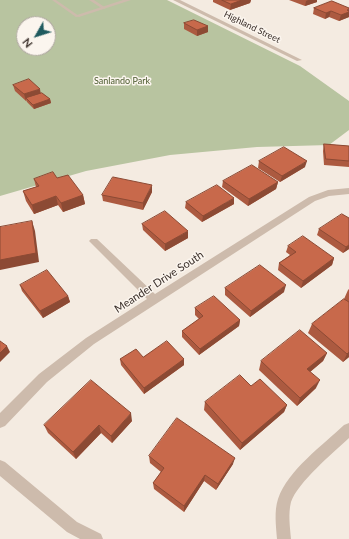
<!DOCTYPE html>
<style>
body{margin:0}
#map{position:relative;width:349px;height:539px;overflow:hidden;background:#f4ebe1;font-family:Lato,sans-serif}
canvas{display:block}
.north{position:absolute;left:16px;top:16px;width:40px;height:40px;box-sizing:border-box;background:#fbf5ee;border:1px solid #aea6a0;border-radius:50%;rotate:231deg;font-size:11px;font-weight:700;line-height:16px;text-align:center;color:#3b302b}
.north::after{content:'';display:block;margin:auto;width:14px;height:18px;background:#1f5a5e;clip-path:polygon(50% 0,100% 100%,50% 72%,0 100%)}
</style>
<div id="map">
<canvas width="349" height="539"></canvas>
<div class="north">N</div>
</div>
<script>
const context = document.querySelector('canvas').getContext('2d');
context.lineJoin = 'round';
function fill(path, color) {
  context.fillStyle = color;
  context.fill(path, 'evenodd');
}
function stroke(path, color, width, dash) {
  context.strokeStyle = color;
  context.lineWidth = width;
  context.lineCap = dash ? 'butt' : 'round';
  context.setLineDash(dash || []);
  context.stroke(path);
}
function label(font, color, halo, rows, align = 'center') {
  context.font = font + ' Lato,sans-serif';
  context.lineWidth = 3;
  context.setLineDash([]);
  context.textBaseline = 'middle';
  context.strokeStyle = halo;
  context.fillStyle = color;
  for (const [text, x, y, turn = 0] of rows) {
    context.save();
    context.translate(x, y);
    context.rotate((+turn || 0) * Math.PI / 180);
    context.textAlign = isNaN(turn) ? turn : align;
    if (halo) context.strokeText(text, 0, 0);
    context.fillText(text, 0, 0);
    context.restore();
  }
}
fill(new Path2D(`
 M 0,0 L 167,0 L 300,66 L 349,101 L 349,130 L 329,145 L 257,147 L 170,155 L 86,171 L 0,196 ZM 24,24 L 48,24 L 48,48 L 24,48 Z`), '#b8c4a0');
fill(new Path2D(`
 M 52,0 L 56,0 L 79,16 L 76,17 Z
 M 89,0 L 94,0 L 106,8 L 103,9 Z`), '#cdbbac');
fill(new Path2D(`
 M 123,0 L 131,0 L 79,17 L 74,16 Z
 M 173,0 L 180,0 L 302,60 L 297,61 Z
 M 349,188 L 349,194 L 329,196 L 315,201 L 94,344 L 47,382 L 5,426 L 0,428 L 0,413 L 39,374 L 86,338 L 147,299 L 89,241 L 91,239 L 97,239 L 155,294 L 309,197 L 328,190 Z
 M 349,423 L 349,438 C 333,453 298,482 291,502 C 288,514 290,527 291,539 L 277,539 C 276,526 274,511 278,499 C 288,470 323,445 344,425 Z
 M 0,460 L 5,462 L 77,522 L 101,534 L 103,539 L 80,539 L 67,532 L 0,476 Z`), '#cdbbac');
fill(new Path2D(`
 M 213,0 L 251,0 L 250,3 L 230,10 L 213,2 Z
 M 289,0 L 317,0 L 317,2 L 305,6 Z
 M 332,1 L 349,17 L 339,21 L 329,17 L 325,19 L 313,14 L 314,8 Z
 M 184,23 L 208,26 L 208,32 L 197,36 L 184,29 Z
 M 13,85 L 41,93 L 50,99 L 51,103 L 34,109 L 27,102 L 26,100 L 26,101 L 15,91 Z
 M 324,144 L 349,146 L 349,167 L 324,165 L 323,151 Z
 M 259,161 L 305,167 L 280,182 L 258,168 Z
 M 57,178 L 83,195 L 85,204 L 63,212 L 58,205 L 34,214 L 26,201 L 23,191 L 36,187 L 34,179 Z
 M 223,181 L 278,182 L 276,189 L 248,206 L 222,187 Z
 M 152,192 L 143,210 L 103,201 L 102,195 Z
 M 186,202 L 234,204 L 202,222 L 185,208 Z
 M 349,218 L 349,249 L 343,253 L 317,235 L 319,229 Z
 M 142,224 L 188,238 L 165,251 L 143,230 Z
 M 288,246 L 334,258 L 332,265 L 301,288 L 278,270 L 279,263 L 290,255 L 286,252 Z
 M 20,285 L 68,296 L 70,302 L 43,318 L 22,291 Z
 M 225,288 L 284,292 L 250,317 L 225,295 Z
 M 349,289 L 349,357 L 343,362 L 308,333 L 312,324 L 344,299 L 348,290 Z
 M 195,308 L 240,320 L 239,326 L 199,355 L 182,337 L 182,331 L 199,319 L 195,315 Z
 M 327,353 L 323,361 L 310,372 L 316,388 L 297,406 L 259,370 L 261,361 Z
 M 143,357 L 184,359 L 184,365 L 144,394 L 121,365 L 120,359 Z
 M 251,386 L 287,405 L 284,412 L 240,450 L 204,410 L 205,402 Z
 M 132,421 L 112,443 L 101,433 L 76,459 L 48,433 L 44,425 Z
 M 149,456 L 233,464 L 216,490 L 204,481 L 184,512 L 154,489 L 153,483 L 161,472 L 150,463 Z`), '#ac5a40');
fill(new Path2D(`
 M 242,0 L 251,0 L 250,3 L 230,10 L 231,4 Z
 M 308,0 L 317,0 L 317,2 L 305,6 L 306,1 Z
 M 349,9 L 349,17 L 339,21 L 341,15 L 347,10 Z
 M 331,11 L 329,17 L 325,19 L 326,13 Z
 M 208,26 L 208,32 L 197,36 L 197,30 Z
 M 40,89 L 41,95 L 26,98 L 26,101 L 24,94 Z
 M 50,99 L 51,103 L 34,109 L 33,105 Z
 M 307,161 L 305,167 L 280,182 L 282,176 Z
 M 278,182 L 276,189 L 248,206 L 249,199 Z
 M 152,185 L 152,192 L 143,210 L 143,203 Z
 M 83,195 L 85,204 L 63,212 L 61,203 Z
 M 56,196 L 58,205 L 34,214 L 32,205 Z
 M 234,198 L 234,204 L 202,222 L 203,216 Z
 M 32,221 L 35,231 L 39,262 L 0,270 L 0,260 Z
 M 188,231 L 188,238 L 165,251 L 165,244 Z
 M 349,245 L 349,249 L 343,253 L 346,247 Z
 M 334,258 L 332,265 L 301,288 L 303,281 Z
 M 286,285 L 284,292 L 250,317 L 251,311 Z
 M 68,296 L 70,302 L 43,318 L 40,311 Z
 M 240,320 L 239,326 L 199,355 L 200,349 Z
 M 7,346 L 10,352 L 0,362 L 0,353 Z
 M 349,352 L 349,357 L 343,362 L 347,354 Z
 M 327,353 L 323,361 L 304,377 L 307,369 Z
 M 184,359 L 184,365 L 144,394 L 144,388 Z
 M 320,380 L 316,388 L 297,406 L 300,398 Z
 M 287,405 L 284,412 L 240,450 L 242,443 Z
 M 131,413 L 132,421 L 112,443 L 111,436 Z
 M 99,425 L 101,433 L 76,459 L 73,452 Z
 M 235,458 L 233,464 L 216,490 L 218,484 Z
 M 205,475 L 204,481 L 184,512 L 184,506 Z`), '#8c4a34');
const building = new Path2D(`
 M 222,0 L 242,0 L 231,4 Z
 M 332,1 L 349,8 L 349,9 L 347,10 L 349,11 L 349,12 L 341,15 L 331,11 L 326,13 L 314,8 Z
 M 194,20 L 208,26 L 197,30 L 184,23 Z
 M 29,79 L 40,89 L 24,94 L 13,85 Z
 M 42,93 L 50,99 L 33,105 L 26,98 Z
 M 324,144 L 349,146 L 349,161 L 326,159 Z
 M 284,147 L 307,161 L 282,176 L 259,161 Z
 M 252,165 L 278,182 L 249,199 L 223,181 Z
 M 53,172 L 57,178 L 68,175 L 83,195 L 61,203 L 56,196 L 32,205 L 23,191 L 39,186 L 34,179 Z
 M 113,177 L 152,185 L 143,203 L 102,195 Z
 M 217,185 L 234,198 L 203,216 L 186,202 Z
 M 165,211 L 188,231 L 165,244 L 142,224 Z
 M 342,214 L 349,218 L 349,245 L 346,247 L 319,229 Z
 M 32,221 L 36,253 L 0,260 L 0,227 Z
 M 303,236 L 334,258 L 303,281 L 279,263 L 296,252 L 288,246 Z
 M 260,265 L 286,285 L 251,311 L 225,288 Z
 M 47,270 L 68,296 L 40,311 L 20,285 Z
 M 214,296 L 240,320 L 200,349 L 182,331 L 203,316 L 195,308 Z
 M 344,299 L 349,302 L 349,352 L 347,354 L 312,324 Z
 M 300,330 L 327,353 L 307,369 L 320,380 L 300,398 L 261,361 Z
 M 0,341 L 7,346 L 0,353 Z
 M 167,341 L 184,359 L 144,388 L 120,359 L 136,349 L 143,357 Z
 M 240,375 L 251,386 L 260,379 L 287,405 L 242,443 L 205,402 Z
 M 91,380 L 131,413 L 111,436 L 99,425 L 73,452 L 44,425 Z
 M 177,418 L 235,458 L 218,484 L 205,475 L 184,506 L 153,483 L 164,468 L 149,456 Z`);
fill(building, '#c8694b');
stroke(building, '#8c4a34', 1);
label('9px', '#3b302b', '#fbf5ee', [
 ["Highland Street",252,27,26]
]);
label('9px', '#4a5a2e', '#fbf5ee', [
 ["Sanlando Park",122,81]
]);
label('11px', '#3b302b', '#fbf5ee', [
 ["Meander Drive South",159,282,-33]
]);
</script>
